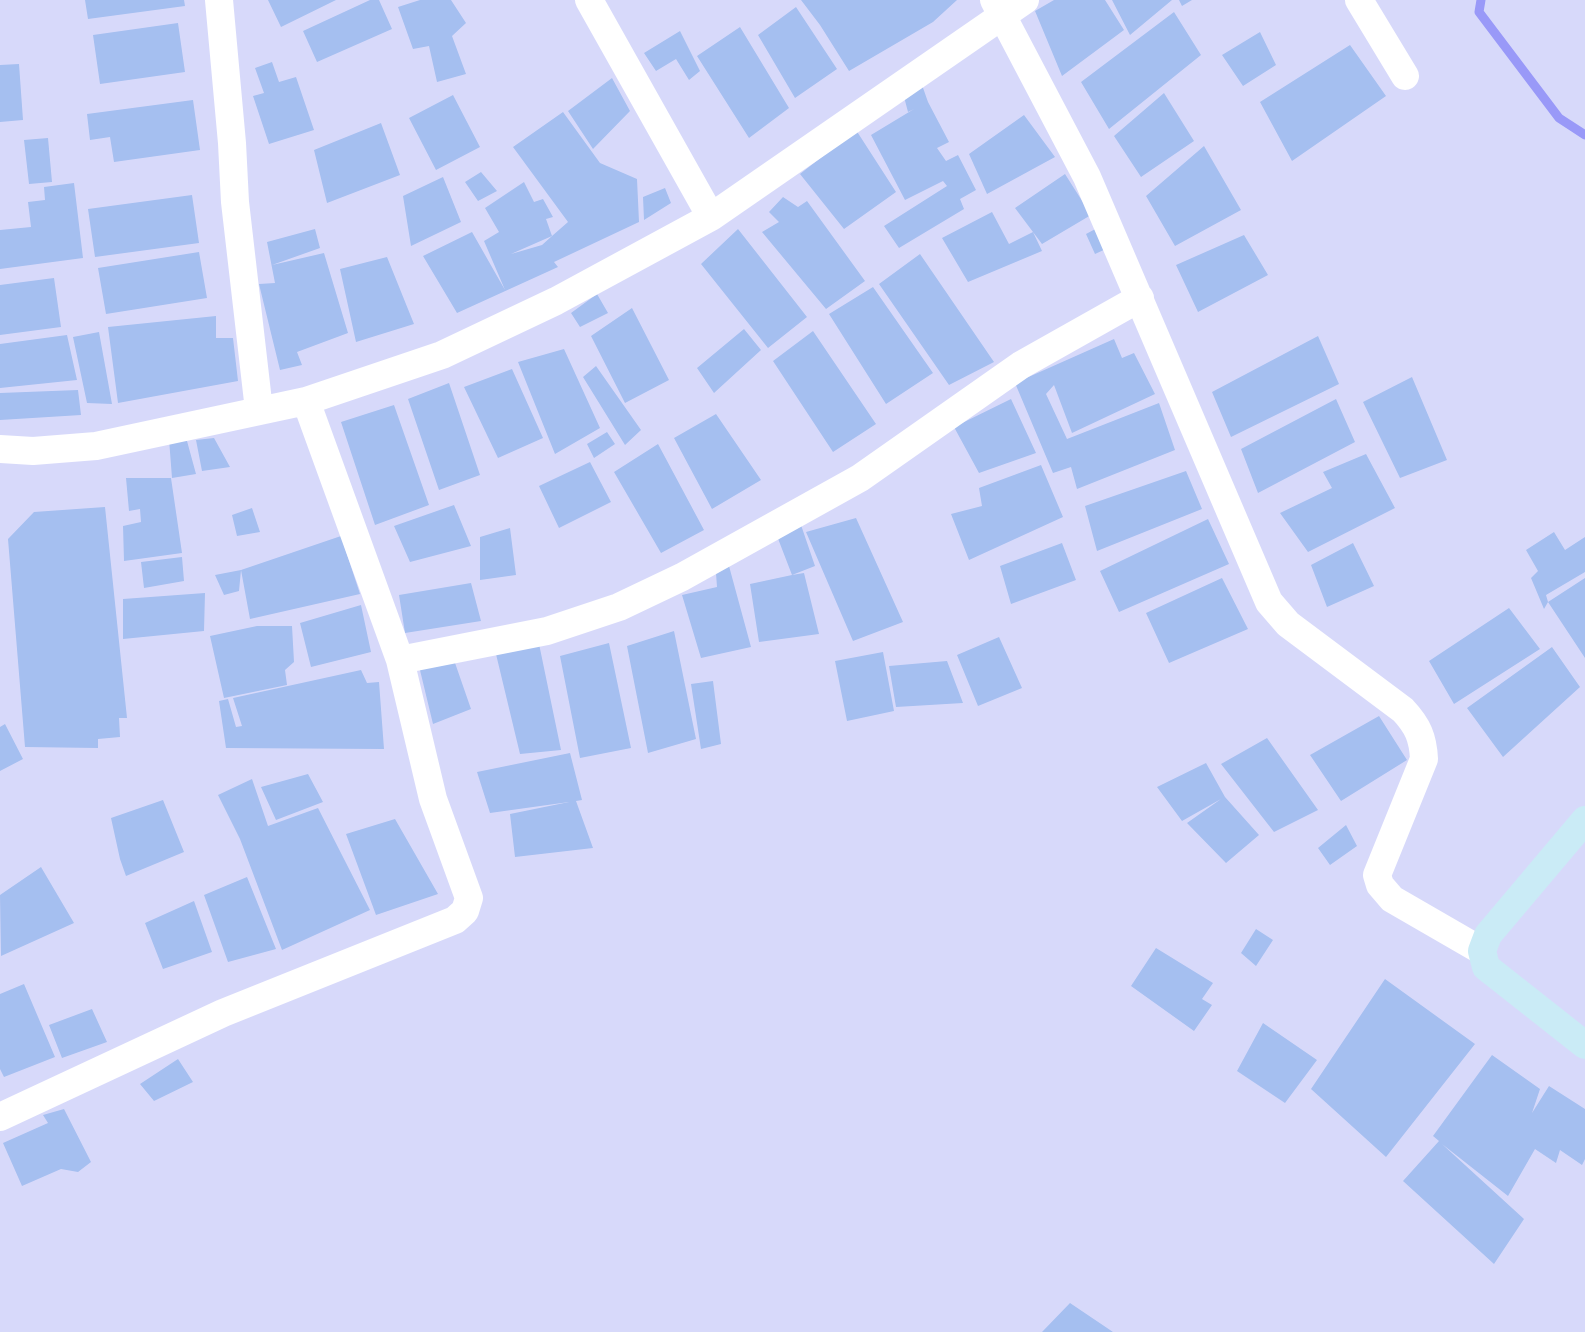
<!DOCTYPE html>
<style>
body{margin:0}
canvas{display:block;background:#d7d9fa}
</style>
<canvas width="1585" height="1332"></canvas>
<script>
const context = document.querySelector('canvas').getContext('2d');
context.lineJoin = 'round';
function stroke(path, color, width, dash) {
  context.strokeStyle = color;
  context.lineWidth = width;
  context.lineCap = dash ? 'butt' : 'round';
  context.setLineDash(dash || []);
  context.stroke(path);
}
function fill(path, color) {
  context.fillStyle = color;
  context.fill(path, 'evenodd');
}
stroke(new Path2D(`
 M 1481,0 L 1479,12 L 1559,118 L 1585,135`), '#9999f8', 9);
fill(new Path2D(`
 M 85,0 L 184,0 L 185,6 L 88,19 Z
 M 268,0 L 336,0 L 281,27 Z
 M 370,0 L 379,0 L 392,29 L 317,62 L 303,31 Z
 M 420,0 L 451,0 L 466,23 L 452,36 L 466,74 L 437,82 L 429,46 L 413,49 L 398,7 Z
 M 801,0 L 957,0 L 933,22 L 849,71 L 820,25 Z
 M 1054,0 L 1105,0 L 1124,30 L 1062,76 L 1035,11 Z
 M 1112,0 L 1172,0 L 1130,35 Z
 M 1179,0 L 1192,0 L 1182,6 Z
 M 796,7 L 837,69 L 795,98 L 758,35 Z
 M 1174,12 L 1201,55 L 1109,129 L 1081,82 Z
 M 178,23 L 185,72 L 100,84 L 93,35 Z
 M 740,27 L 789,108 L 749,138 L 697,56 Z
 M 680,31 L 700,71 L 689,80 L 676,59 L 656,71 L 644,53 Z
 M 1260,32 L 1276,65 L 1243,86 L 1222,55 Z
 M 1350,45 L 1386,96 L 1292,161 L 1260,102 Z
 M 272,62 L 279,82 L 296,77 L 314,130 L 269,144 L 253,96 L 264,93 L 255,68 Z
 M 19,64 L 23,120 L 0,122 L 0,65 Z
 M 612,78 L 630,111 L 593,149 L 568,111 Z
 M 922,85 L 928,102 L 949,142 L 937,148 L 946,161 L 958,155 L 976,190 L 960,199 L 964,209 L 899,248 L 884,226 L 947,186 L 943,181 L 905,200 L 871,135 L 914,109 L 908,112 L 903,93 Z
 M 1164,93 L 1194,141 L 1141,177 L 1114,136 Z
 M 453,95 L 480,147 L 436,170 L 409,118 Z
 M 193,100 L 200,150 L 114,162 L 110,137 L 90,140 L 87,114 Z
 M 563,112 L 600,163 L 637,179 L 639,222 L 554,262 L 558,267 L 457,313 L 423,256 L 472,232 L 505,290 L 484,241 L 499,232 L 485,208 L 524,182 L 534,202 L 543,199 L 553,217 L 546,219 L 552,236 L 568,222 L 513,147 ZM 552,236 L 542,245 L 511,254 Z
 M 1024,115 L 1055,157 L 987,194 L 969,154 Z
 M 381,123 L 400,175 L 327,203 L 314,150 Z
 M 856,130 L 896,192 L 844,229 L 800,174 Z
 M 48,138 L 52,182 L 29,184 L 24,140 Z
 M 1204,146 L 1241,210 L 1175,246 L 1146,196 Z
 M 481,172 L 497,191 L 478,201 L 465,182 Z
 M 1065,174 L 1091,215 L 1042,244 L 1015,208 Z
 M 443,177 L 461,222 L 411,246 L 403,196 Z
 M 74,183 L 83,258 L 0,269 L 0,230 L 31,227 L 28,202 L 45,200 L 44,187 Z
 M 665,188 L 671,203 L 644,220 L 643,197 Z
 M 192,195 L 199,243 L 95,257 L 88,209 Z
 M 783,197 L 798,207 L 807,201 L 865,281 L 826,309 L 762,232 L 779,222 L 769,212 Z
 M 992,212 L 1009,244 L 1033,232 L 1042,251 L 968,282 L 942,238 Z
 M 1101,226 L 1108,248 L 1095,254 L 1086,234 Z
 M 315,229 L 320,248 L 272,265 L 324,253 L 348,333 L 297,352 L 302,365 L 280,370 L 259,284 L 275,283 L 267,242 Z
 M 738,229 L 807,317 L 768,348 L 701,264 Z
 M 1244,235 L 1268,275 L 1198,312 L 1176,265 Z
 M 199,252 L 207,298 L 106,314 L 98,268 Z
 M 920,254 L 994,362 L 949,385 L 879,284 Z
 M 387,257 L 414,324 L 356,342 L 340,269 Z
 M 54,278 L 61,327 L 0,335 L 0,285 Z
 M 873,287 L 933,373 L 886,404 L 829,314 Z
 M 597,294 L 608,313 L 580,327 L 571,313 Z
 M 632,308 L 669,380 L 625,403 L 591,336 Z
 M 216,316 L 216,338 L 233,338 L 238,381 L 118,403 L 108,327 Z
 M 744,329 L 761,350 L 714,393 L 697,368 Z
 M 813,331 L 876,424 L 833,452 L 773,361 Z
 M 99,332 L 112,404 L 87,403 L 73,337 Z
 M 67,335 L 77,380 L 0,388 L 0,344 Z
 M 1318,336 L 1339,384 L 1231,437 L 1212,392 Z
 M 1114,339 L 1122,358 L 1134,353 L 1155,394 L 1072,433 L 1054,385 L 1046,394 L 1067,439 L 1159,403 L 1175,450 L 1077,489 L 1071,467 L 1053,473 L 1015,383 Z
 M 564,349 L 600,428 L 555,454 L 518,362 Z
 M 596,366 L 641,430 L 625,445 L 583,377 Z
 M 512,369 L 543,438 L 498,458 L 464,387 Z
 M 1412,377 L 1447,460 L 1400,478 L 1363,402 Z
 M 449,383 L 480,475 L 439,490 L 408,399 Z
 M 78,390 L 81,415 L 0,420 L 0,393 Z
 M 1011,399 L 1036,453 L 979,473 L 954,427 Z
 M 1336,399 L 1355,442 L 1258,493 L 1241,449 Z
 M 394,405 L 429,505 L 375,525 L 341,422 Z
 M 716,414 L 761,480 L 712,509 L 674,438 Z
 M 607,432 L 615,444 L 594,458 L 587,444 Z
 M 214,438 L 230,467 L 202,471 L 196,440 Z
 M 169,439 L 187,441 L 196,474 L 172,478 Z
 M 658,444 L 704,530 L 661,553 L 614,472 Z
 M 1366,454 L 1395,508 L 1308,552 L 1280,513 L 1332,488 L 1323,472 Z
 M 590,462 L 611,502 L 559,528 L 539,486 Z
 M 1041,465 L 1063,517 L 969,560 L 951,514 L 982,506 L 979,488 Z
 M 1186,471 L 1202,509 L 1097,551 L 1085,506 Z
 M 126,478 L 171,478 L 182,553 L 124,561 L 123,526 L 141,522 L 140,509 L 129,511 Z
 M 454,505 L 471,546 L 410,562 L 394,526 Z
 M 105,507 L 127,718 L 119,718 L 120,737 L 98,739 L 98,748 L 25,747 L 8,539 L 34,512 Z
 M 252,508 L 260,532 L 237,536 L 232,515 Z
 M 856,518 L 903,622 L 853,641 L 806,532 Z
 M 1208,519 L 1229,564 L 1119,612 L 1100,571 Z
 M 801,525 L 815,566 L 792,575 L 804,573 L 819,634 L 759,642 L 750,584 L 792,575 L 777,536 Z
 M 510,528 L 516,575 L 480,580 L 480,537 Z
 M 1554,532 L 1565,550 L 1585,537 L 1585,572 L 1546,595 L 1548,602 L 1544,609 L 1531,578 L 1538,571 L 1526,550 Z
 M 341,536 L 360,594 L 250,619 L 241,570 L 239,591 L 224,595 L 215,575 L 241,570 Z
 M 1062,543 L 1076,580 L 1011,604 L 1000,566 Z
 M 1353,543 L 1374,586 L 1327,607 L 1311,565 Z
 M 182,557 L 184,581 L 144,588 L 141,562 Z
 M 729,566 L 751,647 L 701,658 L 682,595 L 717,587 L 716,573 Z
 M 1222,578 L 1248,629 L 1169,663 L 1146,613 Z
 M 1585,578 L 1585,658 L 1548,602 Z
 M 471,583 L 481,621 L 405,633 L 399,595 Z
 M 205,593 L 204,631 L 123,639 L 123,599 Z
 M 361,605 L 371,652 L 311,667 L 300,623 Z
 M 1509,608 L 1540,649 L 1454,704 L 1429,661 Z
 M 257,626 L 292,626 L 294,662 L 285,670 L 287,685 L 224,698 L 210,636 Z
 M 674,631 L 696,739 L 648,753 L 627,646 Z
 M 999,637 L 1022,688 L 978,706 L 957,655 Z
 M 538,639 L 561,750 L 520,754 L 495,650 Z
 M 609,643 L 631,748 L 580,758 L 560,656 Z
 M 1552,647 L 1580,687 L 1503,757 L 1467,708 Z
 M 883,652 L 894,711 L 847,721 L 835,661 Z
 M 454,660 L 471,709 L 433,724 L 419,666 Z
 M 947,661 L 963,703 L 896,707 L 889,666 Z
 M 361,670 L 367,683 L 379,682 L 384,749 L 226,748 L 219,701 L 228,699 L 236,727 L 242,726 L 233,698 Z
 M 713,681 L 721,744 L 701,749 L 691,684 Z
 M 1379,716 L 1407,760 L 1341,801 L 1310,755 Z
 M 5,724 L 23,759 L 0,771 L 0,727 Z
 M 1267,738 L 1318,810 L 1274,832 L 1221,764 Z
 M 570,753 L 582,800 L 576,801 L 593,848 L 515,857 L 510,814 L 569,802 L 490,813 L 477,772 Z
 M 1206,763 L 1225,797 L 1259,835 L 1226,863 L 1187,823 L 1221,799 L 1182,821 L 1157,787 Z
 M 308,774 L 323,802 L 276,820 L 261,787 Z
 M 252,779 L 268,826 L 318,808 L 370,910 L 282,950 L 240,839 L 218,795 Z
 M 163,800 L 184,852 L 126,876 L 120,859 L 111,818 Z
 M 395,819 L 438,894 L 376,915 L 346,834 Z
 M 1346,825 L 1357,846 L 1330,865 L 1318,848 Z
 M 41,867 L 74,923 L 1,956 L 0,895 Z
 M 247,877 L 276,949 L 228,962 L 204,895 Z
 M 194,901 L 212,952 L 163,969 L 145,923 Z
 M 1256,929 L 1273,940 L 1256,966 L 1241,953 Z
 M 1156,948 L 1213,983 L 1202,999 L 1212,1005 L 1194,1031 L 1131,986 Z
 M 1385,979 L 1475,1044 L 1386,1157 L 1311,1089 Z
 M 24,984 L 55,1057 L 4,1077 L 0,1069 L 0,994 Z
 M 92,1009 L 107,1042 L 62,1058 L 49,1025 Z
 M 1263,1023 L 1317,1060 L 1285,1103 L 1237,1071 Z
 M 1492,1055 L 1540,1089 L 1532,1113 L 1549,1086 L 1585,1109 L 1585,1159 L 1582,1165 L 1560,1150 L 1556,1163 L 1535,1149 L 1508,1196 L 1442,1144 L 1524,1219 L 1494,1264 L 1403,1181 L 1439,1141 L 1433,1136 Z
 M 178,1059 L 193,1082 L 154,1101 L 140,1084 Z
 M 64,1109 L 91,1162 L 78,1172 L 61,1169 L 22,1186 L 3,1143 L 48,1123 L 43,1115 Z
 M 1070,1303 L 1113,1332 L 1042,1332 Z`), '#a5bff0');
stroke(new Path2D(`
 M 219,0 L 232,143 L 235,202 L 259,410
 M 994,0 L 1087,177 L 1269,602 L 1288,624 L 1403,710 C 1418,726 1423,738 1424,759 L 1377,875 L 1380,885 L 1392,899 L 1482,951
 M 1359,0 L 1405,76
 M 711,217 L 1025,0
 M 0,449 L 33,451 L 96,446 L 306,401 L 442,355 L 556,301 L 711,217 L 589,0
 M 400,660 L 547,631 L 619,607 L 682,577 L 860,478 L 1021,365 L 1140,298
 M 0,1117 L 223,1013 L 455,920 L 465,911 L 469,898 L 433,799 L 400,660 L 306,401`), '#fff', 28);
stroke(new Path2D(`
 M 1585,820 L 1488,935 L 1482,951 L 1486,967 L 1585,1045`), '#caebf6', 28);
</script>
